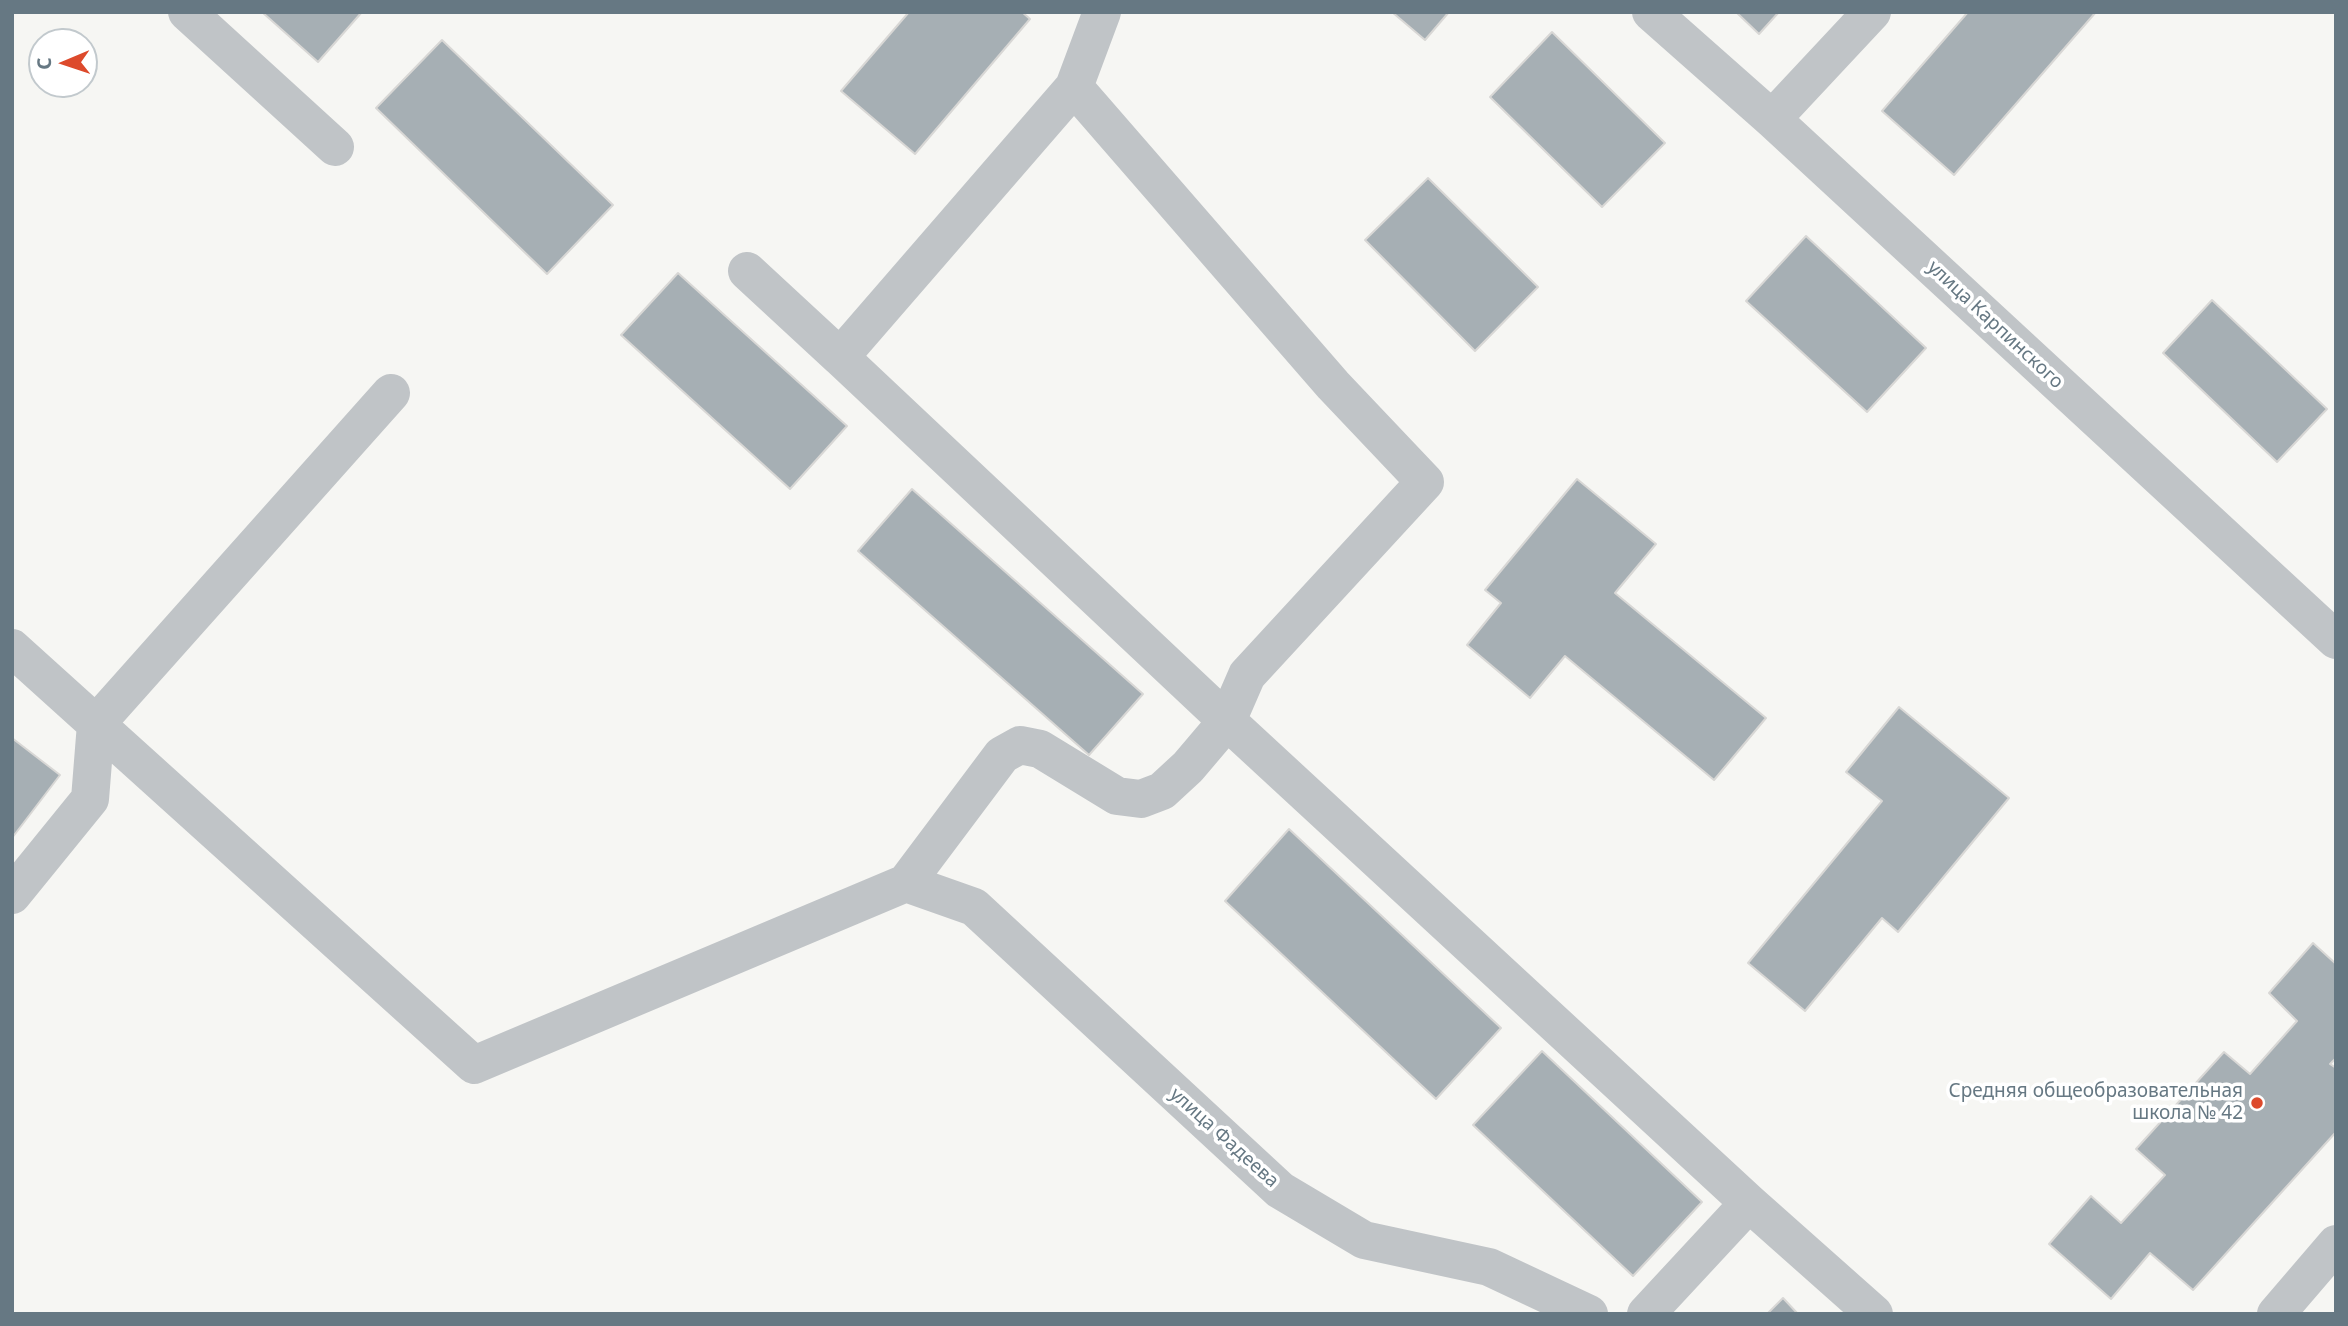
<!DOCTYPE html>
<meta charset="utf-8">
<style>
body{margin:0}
#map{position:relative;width:2348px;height:1326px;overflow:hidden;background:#f6f6f3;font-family:"Noto Sans",sans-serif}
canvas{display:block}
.frame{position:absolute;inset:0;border:14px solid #667883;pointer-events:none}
.north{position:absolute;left:28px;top:28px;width:70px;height:70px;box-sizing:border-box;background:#fff;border:2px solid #c2c9cd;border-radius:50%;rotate:268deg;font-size:19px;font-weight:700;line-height:28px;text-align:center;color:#667883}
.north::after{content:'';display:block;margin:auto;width:24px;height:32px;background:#dd4a2c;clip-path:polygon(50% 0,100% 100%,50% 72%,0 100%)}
</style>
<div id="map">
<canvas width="2348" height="1326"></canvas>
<div class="frame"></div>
<div class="north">С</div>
</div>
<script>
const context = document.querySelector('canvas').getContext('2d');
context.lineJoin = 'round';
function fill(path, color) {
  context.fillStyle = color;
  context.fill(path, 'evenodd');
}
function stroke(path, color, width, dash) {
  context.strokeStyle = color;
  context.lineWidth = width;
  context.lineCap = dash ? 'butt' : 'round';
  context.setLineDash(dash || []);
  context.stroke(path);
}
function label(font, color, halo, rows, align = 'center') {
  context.font = font + ' "Noto Sans",sans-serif';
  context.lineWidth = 7;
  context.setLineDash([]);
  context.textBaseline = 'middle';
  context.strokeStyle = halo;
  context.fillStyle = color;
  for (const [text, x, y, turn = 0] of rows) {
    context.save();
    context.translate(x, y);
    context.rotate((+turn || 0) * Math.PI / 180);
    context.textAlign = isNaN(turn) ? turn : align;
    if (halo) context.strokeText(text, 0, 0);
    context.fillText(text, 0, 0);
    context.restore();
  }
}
const building = new Path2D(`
 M 262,12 L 362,12 L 318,62 Z
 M 909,12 L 1022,12 L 1030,19 L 915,154 L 841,91 Z
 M 1392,12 L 1449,12 L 1425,40 Z
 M 1736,12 L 1779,12 L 1759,34 Z
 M 1968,12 L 2096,12 L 1954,175 L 1882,111 Z
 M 1552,32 L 1665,143 L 1602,207 L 1490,97 Z
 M 442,40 L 613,205 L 547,274 L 376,108 Z
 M 1428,178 L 1538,287 L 1475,351 L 1365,240 Z
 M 1806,236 L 1926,348 L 1867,412 L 1746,301 Z
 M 678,273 L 847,426 L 790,489 L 621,335 Z
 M 2212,300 L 2327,409 L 2277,462 L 2163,353 Z
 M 1577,479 L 1656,544 L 1615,593 L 1766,718 L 1714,780 L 1565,656 L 1530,698 L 1467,645 L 1501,603 L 1485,590 Z
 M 912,489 L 1143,694 L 1089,755 L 858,551 Z
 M 1899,707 L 2009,798 L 1898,932 L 1882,918 L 1805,1011 L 1748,963 L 1882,801 L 1846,772 Z
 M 12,738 L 60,775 L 12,838 Z
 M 1289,829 L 1501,1028 L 1436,1099 L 1225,901 Z
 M 2313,943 L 2336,964 L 2336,1058 L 2330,1064 L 2336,1068 L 2336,1132 L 2193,1290 L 2150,1253 L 2111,1299 L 2049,1244 L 2091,1196 L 2121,1223 L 2165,1175 L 2136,1149 L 2224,1052 L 2250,1074 L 2297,1021 L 2269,993 Z
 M 1542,1051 L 1702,1202 L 1633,1276 L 1473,1125 Z
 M 1783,1298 L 1798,1314 L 1767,1314 Z`);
fill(building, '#a6afb4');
stroke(building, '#d8d7d5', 2);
stroke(new Path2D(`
 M 187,12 L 335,147
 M 1651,12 L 1772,119 L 2336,640
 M 1772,119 L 1872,12
 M 747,271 L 840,357 L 1074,87
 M 840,357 L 1227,721 L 1247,675 L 1425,482 L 1333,385 L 1074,87 L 1102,12
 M 12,648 L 474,1065 L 906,883 L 1002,755 L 1020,745 L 1040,749 L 1117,796 L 1141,799 L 1162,791 L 1188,767 L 1227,721 L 1749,1203 L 1646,1314
 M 906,883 L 974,907 L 1280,1190 L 1364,1240 L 1489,1267 L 1589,1314
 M 12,895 L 90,799 L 96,724 L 391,393
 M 1749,1203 L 1874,1314
 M 2276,1314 L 2336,1244`), '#c0c4c7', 38);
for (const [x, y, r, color] of [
 [2257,1103,7,"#dd4a2c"]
]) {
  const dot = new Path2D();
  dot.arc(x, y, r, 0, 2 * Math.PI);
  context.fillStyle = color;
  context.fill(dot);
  stroke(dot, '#fff', 2.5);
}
label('19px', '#667883', '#fff', [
 ["улица Карпинского",1995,325,43],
 ["улица Фадеева",1224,1138,42]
]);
label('19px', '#667883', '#fff', [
 ["Средняя общеобразовательная",2243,1092],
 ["школа № 42",2243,1114]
], 'right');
</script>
